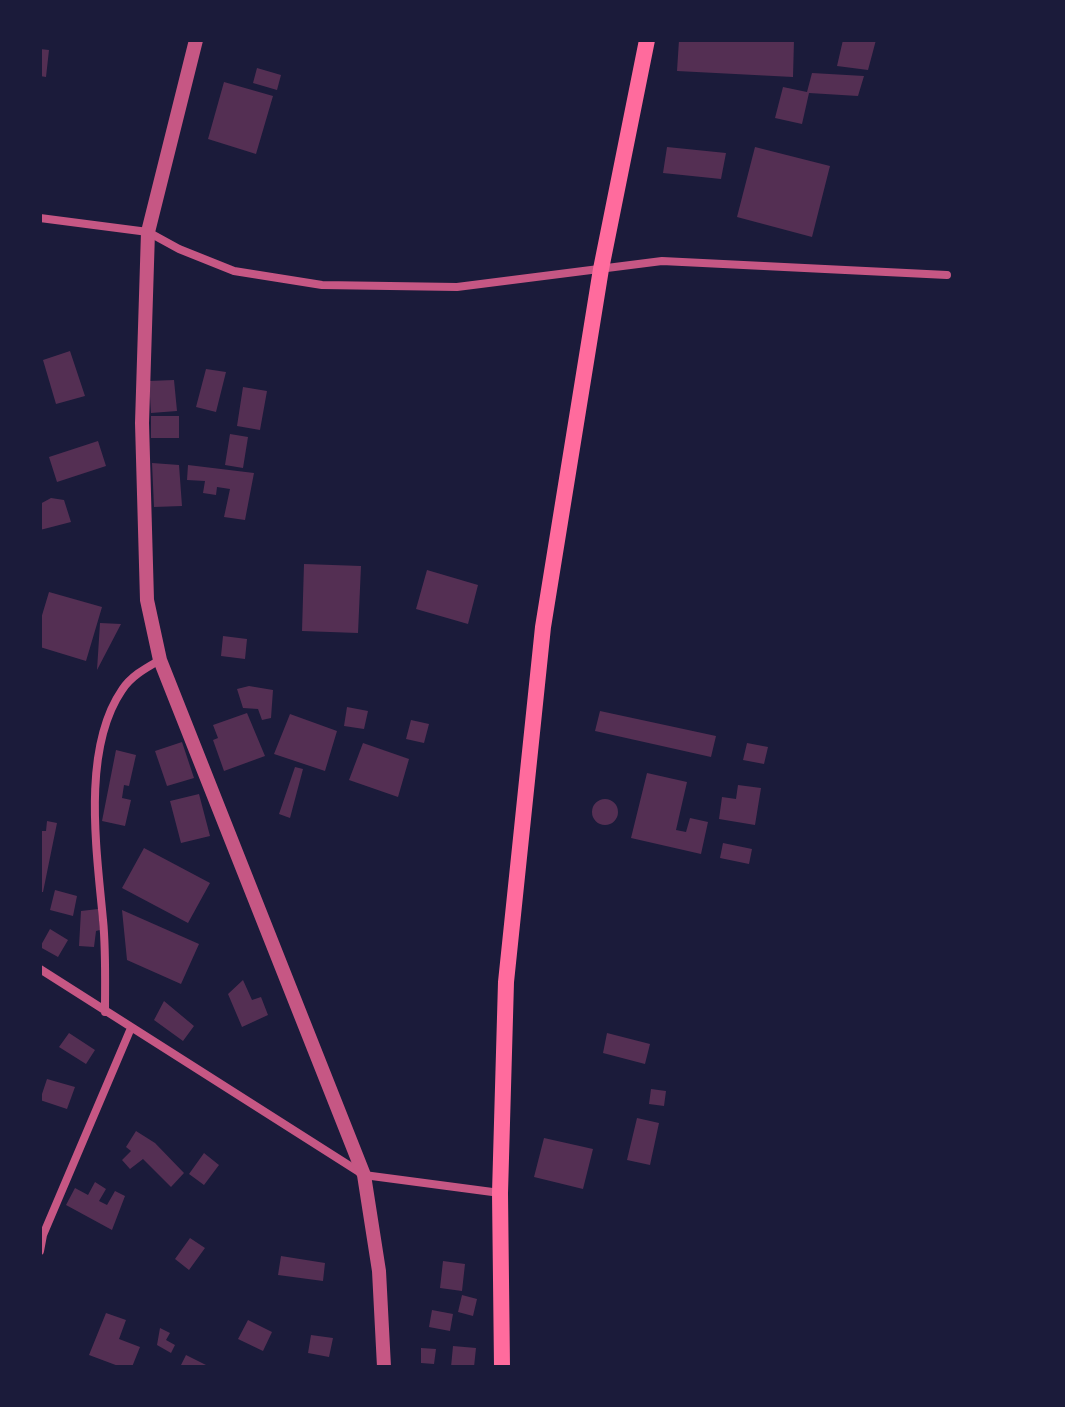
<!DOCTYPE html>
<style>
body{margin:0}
#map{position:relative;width:1065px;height:1407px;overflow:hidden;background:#1b1b3a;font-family:"PT Sans Narrow",sans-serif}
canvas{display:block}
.frame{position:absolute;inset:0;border:42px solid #1b1b3a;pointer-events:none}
</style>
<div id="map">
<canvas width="1065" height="1407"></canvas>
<div class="frame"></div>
</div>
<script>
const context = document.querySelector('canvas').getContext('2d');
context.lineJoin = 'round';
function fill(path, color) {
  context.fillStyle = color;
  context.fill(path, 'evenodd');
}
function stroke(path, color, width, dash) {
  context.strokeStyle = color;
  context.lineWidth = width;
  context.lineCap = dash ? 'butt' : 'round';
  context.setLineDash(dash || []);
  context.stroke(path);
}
fill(new Path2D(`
 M 679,40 L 794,40 L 793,77 L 677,71 Z
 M 843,40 L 876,40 L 868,70 L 837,66 Z
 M 40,49 L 49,50 L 46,77 L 40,76 Z
 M 257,68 L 281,75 L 277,90 L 253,83 Z
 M 812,73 L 864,76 L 858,96 L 809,93 L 802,124 L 775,118 L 783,87 L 807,92 Z
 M 224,82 L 273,96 L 256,154 L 208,139 Z
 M 667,147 L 726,153 L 721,179 L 663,173 Z
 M 755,147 L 830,166 L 812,237 L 737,217 Z
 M 70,351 L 85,396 L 56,404 L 43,360 Z
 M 206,369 L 226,372 L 216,412 L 196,407 Z
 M 174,380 L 177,411 L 151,413 L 149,381 Z
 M 243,387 L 267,391 L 260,430 L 237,426 Z
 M 151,416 L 179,416 L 179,438 L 151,438 Z
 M 230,434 L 248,437 L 243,468 L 225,465 Z
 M 98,441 L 106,466 L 57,482 L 49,457 Z
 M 152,463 L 179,465 L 182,506 L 154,507 Z
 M 188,465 L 254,473 L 245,520 L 224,517 L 230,489 L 217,487 L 216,495 L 203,493 L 205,481 L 187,480 Z
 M 51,498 L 64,500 L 71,522 L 40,530 L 40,504 Z
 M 304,564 L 361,566 L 358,633 L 302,631 Z
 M 427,570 L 478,585 L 468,624 L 416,609 Z
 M 49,592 L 102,607 L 86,661 L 40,647 L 40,622 Z
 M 100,623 L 121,624 L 97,670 Z
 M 223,636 L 247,639 L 245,659 L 221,656 Z
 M 249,686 L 273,690 L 271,718 L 262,720 L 258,709 L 243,708 L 237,689 Z
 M 347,707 L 368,711 L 364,729 L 344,726 Z
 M 600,711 L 716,736 L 711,757 L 595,731 Z
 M 247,713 L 265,756 L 224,771 L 213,740 L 218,738 L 213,725 Z
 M 290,714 L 337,731 L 325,771 L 274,754 Z
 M 411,720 L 429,724 L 424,743 L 406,739 Z
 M 182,742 L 194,778 L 167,786 L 155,751 Z
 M 363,743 L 409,759 L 398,797 L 349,780 Z
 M 747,743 L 768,747 L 764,764 L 743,760 Z
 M 116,750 L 136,755 L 129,786 L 124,785 L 122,798 L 131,800 L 125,826 L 102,821 Z
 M 295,767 L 303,769 L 290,818 L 279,814 Z
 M 647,773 L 687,782 L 676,830 L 686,832 L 690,818 L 708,822 L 701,854 L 631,838 Z
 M 738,785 L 761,788 L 755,825 L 719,819 L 722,797 L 736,799 Z
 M 199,794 L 210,836 L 181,843 L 170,801 Z
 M592 812a13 13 0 1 1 26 0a13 13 0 1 1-26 0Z
 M 47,821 L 57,823 L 43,892 L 40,892 L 40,831 L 46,831 Z
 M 723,843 L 752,849 L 749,864 L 720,858 Z
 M 144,848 L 210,883 L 188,923 L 122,888 Z
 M 55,890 L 77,896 L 73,916 L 50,910 Z
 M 98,909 L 100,930 L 96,931 L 94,947 L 79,946 L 81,911 Z
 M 122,910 L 199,944 L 181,984 L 127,960 Z
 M 50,929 L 68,940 L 58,957 L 40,947 Z
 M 243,980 L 252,1000 L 261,997 L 268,1015 L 242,1027 L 228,994 Z
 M 164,1001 L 194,1026 L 183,1041 L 154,1020 Z
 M 69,1033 L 95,1050 L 86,1064 L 59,1047 Z
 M 607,1033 L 650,1044 L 645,1064 L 603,1053 Z
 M 47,1079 L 75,1087 L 67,1109 L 40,1100 Z
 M 651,1089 L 666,1091 L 664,1106 L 649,1104 Z
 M 637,1118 L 659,1123 L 650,1165 L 627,1160 Z
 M 136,1131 L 155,1143 L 184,1173 L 171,1187 L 143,1159 L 130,1169 L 122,1160 L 131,1151 L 126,1147 Z
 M 544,1138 L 593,1149 L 583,1189 L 534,1177 Z
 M 204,1153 L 219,1165 L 204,1185 L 189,1174 Z
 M 95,1182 L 106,1189 L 99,1201 L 107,1205 L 115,1191 L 125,1196 L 112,1230 L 66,1205 L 75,1188 L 88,1195 Z
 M 190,1238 L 205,1248 L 189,1270 L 175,1259 Z
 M 281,1256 L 325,1263 L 323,1281 L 278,1275 Z
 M 443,1261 L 465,1264 L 462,1291 L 440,1288 Z
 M 462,1295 L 477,1299 L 473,1316 L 458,1312 Z
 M 432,1310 L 453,1314 L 450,1331 L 429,1327 Z
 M 106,1313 L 126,1320 L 119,1339 L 140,1347 L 132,1367 L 121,1367 L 89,1355 Z
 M 248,1320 L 272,1332 L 263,1351 L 238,1339 Z
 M 160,1328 L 170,1333 L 166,1340 L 175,1345 L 171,1353 L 157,1345 Z
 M 311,1335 L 333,1338 L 329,1357 L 308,1353 Z
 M 453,1346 L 476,1348 L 474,1367 L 451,1367 Z
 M 421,1348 L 436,1349 L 434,1364 L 421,1363 Z
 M 186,1355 L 206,1365 L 205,1367 L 180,1367 Z`), '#542f53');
stroke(new Path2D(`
 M 40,218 L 148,232 L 179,249 L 234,271 L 322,285 L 457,287 L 662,261 L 947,275
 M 40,969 L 364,1175 L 500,1193
 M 105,1012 C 105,981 106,950 103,920 C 97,853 81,750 122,690 C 131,676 146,668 160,660
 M 40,1251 L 43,1235 L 131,1028`), '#c65784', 8);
stroke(new Path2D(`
 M 196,40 L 148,232 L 142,423 L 147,600 L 160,660 L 364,1175 L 379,1271 L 384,1367`), '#c65784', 14);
stroke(new Path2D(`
 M 502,1367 L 500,1193 L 506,982 L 543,627 L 601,269 L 647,40`), '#ff6b9d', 16);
</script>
